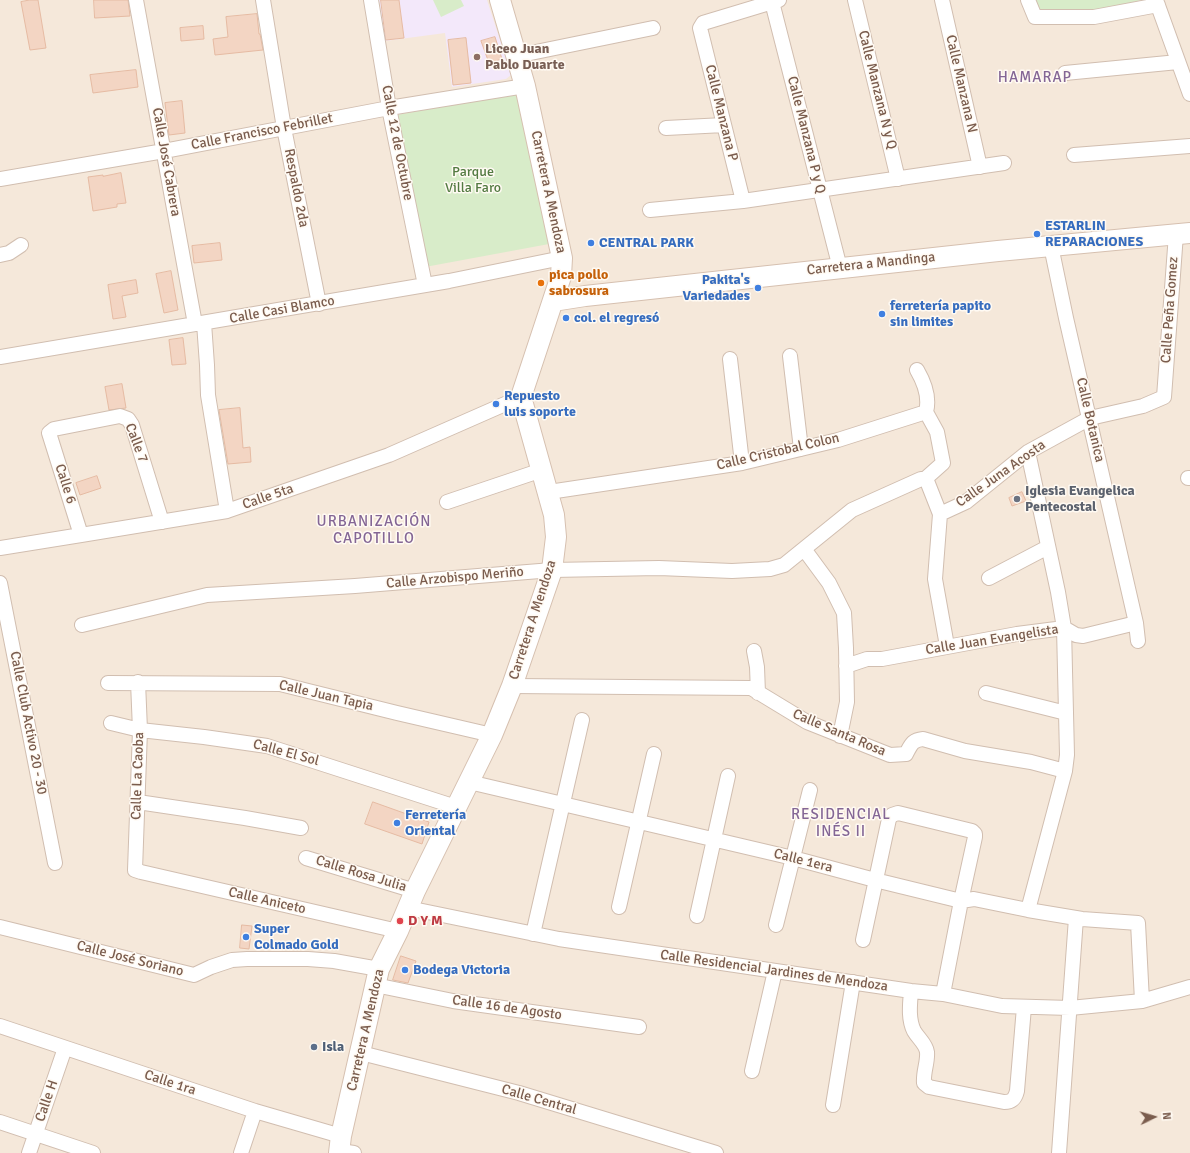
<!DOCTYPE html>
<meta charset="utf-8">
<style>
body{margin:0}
#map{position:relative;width:1190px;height:1153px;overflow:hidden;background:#fdf6ec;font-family:Signika,sans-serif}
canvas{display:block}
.north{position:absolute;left:1134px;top:1097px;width:40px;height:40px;-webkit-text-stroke:3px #fffaf3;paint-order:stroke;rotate:85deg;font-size:11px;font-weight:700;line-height:16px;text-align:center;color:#7a5c4d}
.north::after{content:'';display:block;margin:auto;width:14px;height:18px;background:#7a5c4d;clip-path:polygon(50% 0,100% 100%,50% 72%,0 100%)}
</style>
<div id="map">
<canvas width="1190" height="1153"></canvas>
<div class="north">N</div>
</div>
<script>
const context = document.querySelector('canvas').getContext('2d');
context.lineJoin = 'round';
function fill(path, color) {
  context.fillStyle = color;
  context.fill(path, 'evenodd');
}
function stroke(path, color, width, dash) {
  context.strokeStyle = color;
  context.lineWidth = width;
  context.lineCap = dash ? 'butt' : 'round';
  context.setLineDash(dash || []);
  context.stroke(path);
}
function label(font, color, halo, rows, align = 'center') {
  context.font = font + ' Signika,sans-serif';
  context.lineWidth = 3;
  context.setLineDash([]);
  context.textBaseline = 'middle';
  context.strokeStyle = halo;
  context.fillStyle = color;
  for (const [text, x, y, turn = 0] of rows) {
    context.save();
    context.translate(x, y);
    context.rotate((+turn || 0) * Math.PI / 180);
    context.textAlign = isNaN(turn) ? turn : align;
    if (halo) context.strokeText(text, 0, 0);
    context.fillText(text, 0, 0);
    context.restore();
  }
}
fill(new Path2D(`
 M 0,0 L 1190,0 L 1190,1153 L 0,1153 Z`), '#f5e8da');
fill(new Path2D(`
 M 379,0 L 487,0 L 511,74 L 511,75 L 506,79 L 452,87 L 445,33 L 385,41 Z`), '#f3e8fa');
fill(new Path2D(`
 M 433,0 L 461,0 L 464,6 L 441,17 Z
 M 1035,0 L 1141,0 L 1093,12 L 1041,14 Z
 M 522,92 L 549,244 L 425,267 L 397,115 Z`), '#d8ecc9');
const building = new Path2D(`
 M 30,0 L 38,0 L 46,48 L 30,50 L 21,2 Z
 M 94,0 L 128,0 L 130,16 L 95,18 Z
 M 381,0 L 399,0 L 404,38 L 386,40 Z
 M 257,14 L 259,34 L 260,34 L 263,50 L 215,55 L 213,39 L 228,37 L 226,17 Z
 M 203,26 L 204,39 L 181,41 L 180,28 Z
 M 495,37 L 502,59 L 489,63 L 481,41 Z
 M 466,38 L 471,83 L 453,85 L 448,40 Z
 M 136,70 L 138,87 L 93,93 L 90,75 Z
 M 182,101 L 185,133 L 169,135 L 165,103 Z
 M 121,173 L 126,203 L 117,204 L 117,207 L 93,211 L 88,177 L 103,175 L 103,176 Z
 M 220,243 L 222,260 L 194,263 L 192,246 Z
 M 171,271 L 178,310 L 164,313 L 156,274 Z
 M 136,280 L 138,293 L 122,296 L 126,317 L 113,319 L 108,285 Z
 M 183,338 L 186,364 L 172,365 L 169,340 Z
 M 122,384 L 126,408 L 109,410 L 105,387 Z
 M 240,408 L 243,448 L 250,447 L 251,462 L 228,464 L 219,410 Z
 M 97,476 L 101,488 L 80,495 L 76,483 Z
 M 1022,492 L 1026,501 L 1012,506 L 1009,498 Z
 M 373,802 L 429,822 L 422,844 L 365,824 Z
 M 242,925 L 252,926 L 249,949 L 240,948 Z
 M 401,956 L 416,961 L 408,983 L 393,980 Z`);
fill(building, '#f3d5c3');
stroke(building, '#e6bba3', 1);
const street = new Path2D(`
 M 136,0 L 195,324
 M 263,0 L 284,128 L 319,304
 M 371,0 L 389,108 L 425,285
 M 855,0 L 898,179
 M 942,0 L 980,167
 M 1028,0 L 1035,17 L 1094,17 L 1158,5
 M 1156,0 L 1190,94
 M 772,2 L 840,268
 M 516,56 L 653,28
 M 1065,73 L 1178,62
 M 666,128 L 724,125
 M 1074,155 L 1190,146
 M 0,179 L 164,151 L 389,108 L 525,86
 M 743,201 L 700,28 L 703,23 L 779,0
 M 650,210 L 743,201 L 1004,163
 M 1051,246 L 1066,318 L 1136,623 L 1138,641
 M 0,255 L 9,253 L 21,245
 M 204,323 L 207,365 L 208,395 L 227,511
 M 790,356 L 801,449
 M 0,357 L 449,281 L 562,258
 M 730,359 L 742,463
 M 917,370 C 924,382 930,397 926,412
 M 1028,452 L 1058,592 L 1064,628 L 1067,755 L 1065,771 L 1028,910
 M 1188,478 L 1190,478
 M 925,479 L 927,481 L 940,514 L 935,579 L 947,646
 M 549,492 L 742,463 L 838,440 L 926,412 L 937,432 L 943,463 L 925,479
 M 447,502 L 542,470
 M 940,514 L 966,502 L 1028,452 L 1090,418 L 1143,406 L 1164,397 L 1176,234
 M 81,535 L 49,433 L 54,429 L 120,416 L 128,419 L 132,425 L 162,522
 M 0,548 L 81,535 L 227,511 L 389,455 L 521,397
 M 804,549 L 829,583 L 844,613 L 846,648 L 847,702 L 840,736
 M 989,578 L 1048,547
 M 0,583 L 55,863
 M 82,625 L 207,595 L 355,586 L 552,570 L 659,568 L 732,571 L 770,569 L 784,565 L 852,510 L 921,479 L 925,479
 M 754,651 L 757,667 L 758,693
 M 846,666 L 867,659 L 882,659 L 1017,634 L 1064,628 L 1076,635 L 1083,636 L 1136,623
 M 138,682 L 140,730 L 135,870 L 141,872 L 398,931
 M 108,683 L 280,684 L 397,713 L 492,735
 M 512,686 L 751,688 L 807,722 L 890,755 L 906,754 C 911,745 912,740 923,739 L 965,751 L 1031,762 L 1065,771
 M 986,693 L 1066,713
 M 111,723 L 140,730 L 204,737 L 267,746 L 456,807
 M 469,782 L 793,858 L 875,880 L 961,901 L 974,899 L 1028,910 L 1082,919 L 1138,923 L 1142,1001
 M 138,802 L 245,818 L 301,828
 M 306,858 L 415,891
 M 619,907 L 654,754
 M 408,908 L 559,939 L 911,991 L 943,994 L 1002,1006 L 1070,1008 L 1142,1001 L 1190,987
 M 697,916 L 728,776
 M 776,925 L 810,790
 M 0,927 L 194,975 L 211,967 L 232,960 L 247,959 L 308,959 L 334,961 L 379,969
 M 533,934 L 582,720
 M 863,940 L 889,819 L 892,815 L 898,813 L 972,831 L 975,834 L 975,837 L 961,901 L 943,994
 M 375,985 L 453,1001 L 639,1027
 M 911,991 C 910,1004 908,1019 914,1031 C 918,1038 926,1044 927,1052 C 928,1062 923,1072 924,1083 L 929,1087 L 1004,1102 C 1012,1102 1015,1099 1017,1091 L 1024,1007
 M 0,1026 L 255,1111 L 341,1136
 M 361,1053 L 519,1093 L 716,1153
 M 752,1071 L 775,971
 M 833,1105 L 853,982
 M 0,1122 L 93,1153
 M 340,1151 L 354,1153
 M 29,1153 L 65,1048
 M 241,1153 L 255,1111
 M 1059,1153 L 1076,918`);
const secondary = new Path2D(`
 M 553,301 L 585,296 L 998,251 L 1190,233
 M 339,1153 L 341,1136 L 379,969 L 398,931 L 415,891 L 492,735 L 512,686 L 552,570 L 556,537 L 554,515 L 521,397 L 561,276 L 562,258 L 525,86 L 500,0`);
stroke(street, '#d1beb0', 16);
stroke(secondary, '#d6c0b0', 22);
stroke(street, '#fff', 14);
stroke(secondary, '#fff', 20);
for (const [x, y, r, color] of [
 [477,57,4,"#8d6e63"],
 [1037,234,4,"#3f7fe0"],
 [591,243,4,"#3f7fe0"],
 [541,283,4,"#e8710a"],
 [758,288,4,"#3f7fe0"],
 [882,314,4,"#3f7fe0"],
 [566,318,4,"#3f7fe0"],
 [496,404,4,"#3f7fe0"],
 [1017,499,4,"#6b7280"],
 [397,823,4,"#3f7fe0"],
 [400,921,4,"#e0444e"],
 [246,937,4,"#3f7fe0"],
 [405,970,4,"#3f7fe0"],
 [314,1047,4,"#5c6f8a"]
]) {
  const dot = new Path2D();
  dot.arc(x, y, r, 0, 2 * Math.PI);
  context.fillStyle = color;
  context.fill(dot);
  stroke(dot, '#fffaf3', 1.5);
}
label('bold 14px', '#785e54', '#fffaf3', [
 ["Liceo Juan",485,49],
 ["Pablo Duarte",485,65]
], 'left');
label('14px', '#7a5c4d', '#fffaf3', [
 ["Calle Manzana N",961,84,77],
 ["Calle Manzana N y Q",877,90,76],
 ["Calle Manzana P",721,113,76],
 ["Calle Francisco Febrillet",262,132,-11],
 ["Calle Manzana P y Q",806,135,76],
 ["Calle 12 de Octubre",397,143,79],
 ["Calle José Cabrera",166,162,80],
 ["Respaldo 2da",296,188,79],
 ["Carretera A Mendoza",548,192,78],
 ["Carretera a Mandinga",871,264,-6],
 ["Calle Casi Blamco",282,310,-10],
 ["Calle Peña Gomez",1170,310,-86],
 ["Calle Botanica",1090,420,77],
 ["Calle 7",136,443,69],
 ["Calle Cristobal Colon",778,452,-13],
 ["Calle Juna Acosta",1001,474,-35],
 ["Calle 6",65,484,72],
 ["Calle 5ta",268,497,-19],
 ["Calle Arzobispo Meriño",455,578,-5],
 ["Carretera A Mendoza",533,620,-72],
 ["Calle Juan Evangelista",992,640,-9],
 ["Calle Juan Tapia",326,696,13],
 ["Calle Club Activo 20 - 30",28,723,79],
 ["Calle Santa Rosa",839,733,23],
 ["Calle El Sol",286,753,15],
 ["Calle La Caoba",138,776,-88],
 ["Calle 1era",803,861,14],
 ["Calle Rosa Julia",361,874,17],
 ["Calle Aniceto",267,901,13],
 ["Calle José Soriano",130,959,14],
 ["Calle Residencial Jardines de Mendoza",774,971,8],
 ["Calle 16 de Agosto",507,1008,8],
 ["Carretera A Mendoza",366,1030,-77],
 ["Calle 1ra",170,1083,18],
 ["Calle Central",539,1100,16],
 ["Calle H",47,1101,-71]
]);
label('14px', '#537a41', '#fffaf3', [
 ["Parque",473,172],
 ["Villa Faro",473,188]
]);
label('bold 14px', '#366cbe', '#fffaf3', [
 ["ESTARLIN",1045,226],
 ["REPARACIONES",1045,242],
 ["CENTRAL PARK",599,243],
 ["Pakita's",750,280,"right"],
 ["Variedades",750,296,"right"],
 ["ferretería papito",890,306],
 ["sin limites",890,322],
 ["col. el regresó",574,318],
 ["Repuesto",504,396],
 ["luis soporte",504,412],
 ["Ferretería",405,815],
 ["Oriental",405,831],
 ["Super",254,929],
 ["Colmado Gold",254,945],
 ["Bodega Victoria",413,970]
], 'left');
label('bold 14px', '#c56008', '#fffaf3', [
 ["pica pollo",549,275],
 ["sabrosura",549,291]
], 'left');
label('bold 14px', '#5b616d', '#fffaf3', [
 ["Iglesia Evangelica",1025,491],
 ["Pentecostal",1025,507]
], 'left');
label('bold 14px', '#be3a42', '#fffaf3', [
 ["D Y M",408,921]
], 'left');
label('bold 14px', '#4e5e75', '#fffaf3', [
 ["Isla",322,1047]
], 'left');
context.letterSpacing = '1px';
label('15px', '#846695', '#fffaf3', [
 ["HAMARAP",1035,78],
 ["URBANIZACIÓN",374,522],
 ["CAPOTILLO",374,539],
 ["RESIDENCIAL",841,815],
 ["INÉS II",841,832]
]);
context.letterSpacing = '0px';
</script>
